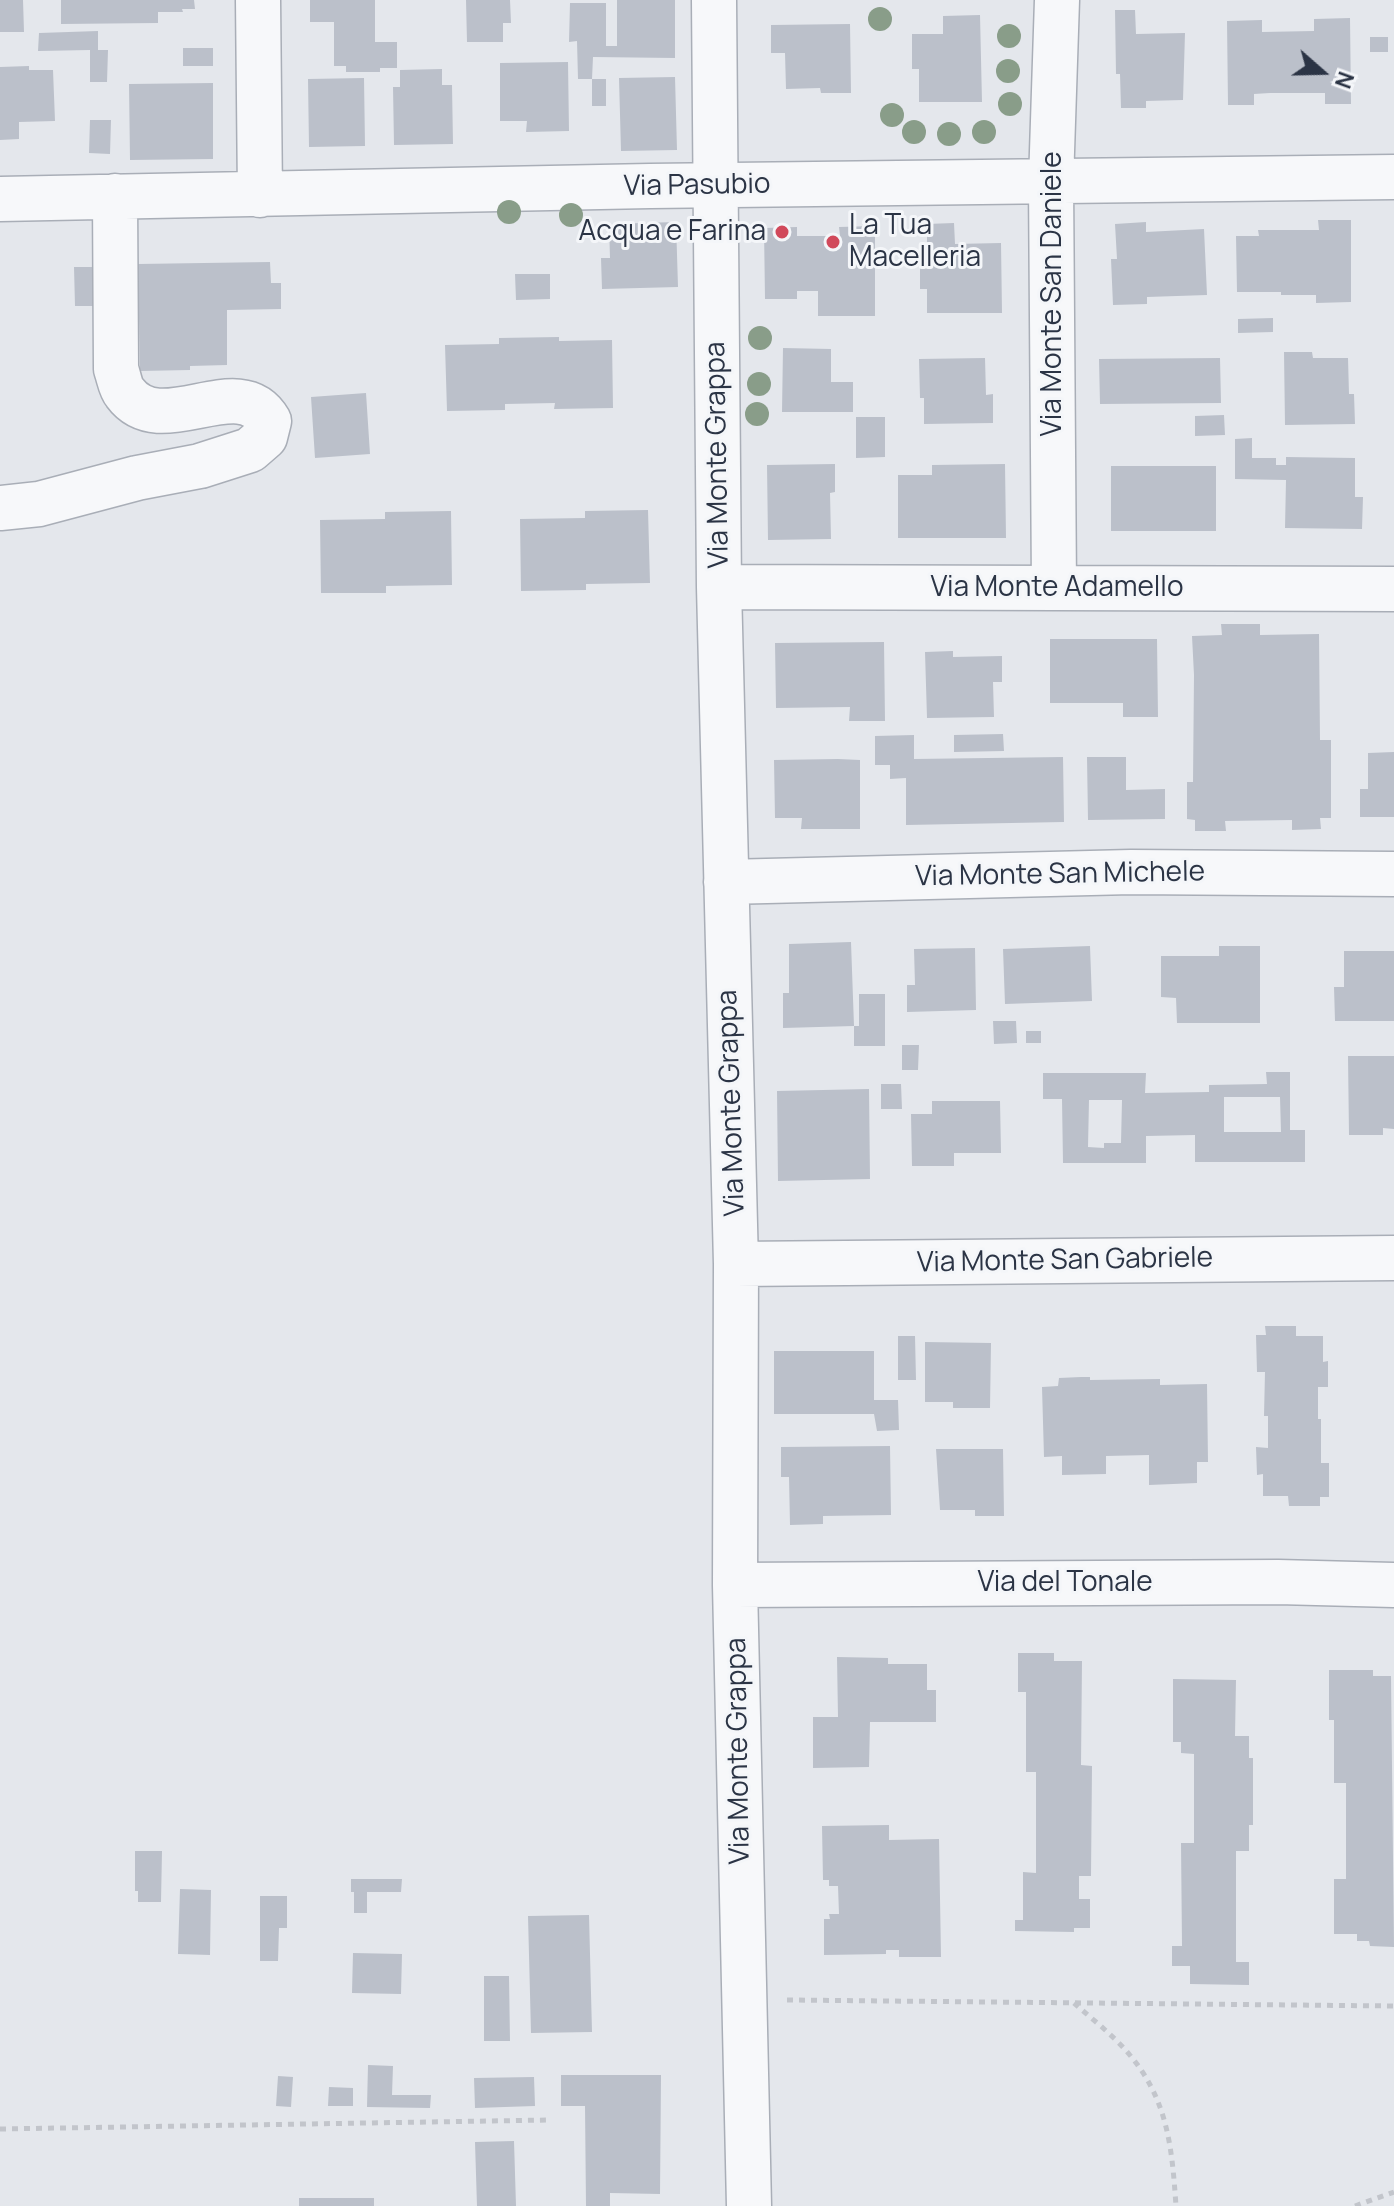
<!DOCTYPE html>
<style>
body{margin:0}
#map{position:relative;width:1394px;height:2206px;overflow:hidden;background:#e4e7ec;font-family:Manrope,sans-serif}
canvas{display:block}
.north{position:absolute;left:1282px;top:32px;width:80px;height:80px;-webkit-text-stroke:6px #f4f6f9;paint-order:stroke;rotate:110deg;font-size:22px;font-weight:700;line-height:32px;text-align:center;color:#2b3445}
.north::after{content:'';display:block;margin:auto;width:28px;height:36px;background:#2b3445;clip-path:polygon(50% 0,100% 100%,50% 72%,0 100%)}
</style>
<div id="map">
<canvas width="1394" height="2206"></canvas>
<div class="north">N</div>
</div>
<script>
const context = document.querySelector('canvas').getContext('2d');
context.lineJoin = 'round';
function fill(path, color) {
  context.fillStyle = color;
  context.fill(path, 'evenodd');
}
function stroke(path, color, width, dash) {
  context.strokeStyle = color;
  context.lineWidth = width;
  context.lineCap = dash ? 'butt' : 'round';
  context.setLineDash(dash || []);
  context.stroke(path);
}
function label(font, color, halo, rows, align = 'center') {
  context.font = font + ' Manrope,sans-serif';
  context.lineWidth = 6;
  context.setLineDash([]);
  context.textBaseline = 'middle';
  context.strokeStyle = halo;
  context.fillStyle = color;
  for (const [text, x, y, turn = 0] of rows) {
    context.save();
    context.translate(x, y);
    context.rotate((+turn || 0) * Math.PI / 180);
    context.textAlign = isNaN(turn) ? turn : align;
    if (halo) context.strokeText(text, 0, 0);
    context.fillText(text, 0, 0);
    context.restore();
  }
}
fill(new Path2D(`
 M 0,0 L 23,0 L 24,32 L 0,32 Z
 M 61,0 L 194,0 L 195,9 L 182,9 L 183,12 L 158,12 L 158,23 L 61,24 Z
 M 310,0 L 375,0 L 375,42 L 397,42 L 397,68 L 380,68 L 380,72 L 346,72 L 346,66 L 334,66 L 334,22 L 310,22 Z
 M 466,0 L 510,0 L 511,23 L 503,23 L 503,42 L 467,42 Z
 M 617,0 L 675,0 L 675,58 L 593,57 L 592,79 L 578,79 L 577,41 L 569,42 L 570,3 L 606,3 L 606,46 L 617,46 Z
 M 1115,10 L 1135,10 L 1136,34 L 1185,33 L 1183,100 L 1146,101 L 1146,108 L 1121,108 L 1120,74 L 1116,74 Z
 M 980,15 L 982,102 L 919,102 L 919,69 L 912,69 L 912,34 L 943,34 L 943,16 Z
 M 1350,18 L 1351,104 L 1325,104 L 1325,93 L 1270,93 L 1254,94 L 1254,105 L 1228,105 L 1227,21 L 1262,20 L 1262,32 L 1314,31 L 1314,19 Z
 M 850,24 L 851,93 L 821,93 L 820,88 L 786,89 L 785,53 L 771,53 L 771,25 Z
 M 98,31 L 98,50 L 108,50 L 107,82 L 90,82 L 90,50 L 38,51 L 39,33 Z
 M 1370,37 L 1388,37 L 1388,52 L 1370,52 Z
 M 183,48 L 213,48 L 213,66 L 183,66 Z
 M 568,62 L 569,131 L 526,132 L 527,121 L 500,121 L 500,63 Z
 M 29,66 L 29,70 L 53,70 L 55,121 L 19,122 L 19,139 L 0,140 L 0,67 Z
 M 442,69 L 442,85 L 452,85 L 453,144 L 394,145 L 393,87 L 400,87 L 400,70 Z
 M 675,77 L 677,150 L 621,151 L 619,78 Z
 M 364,78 L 365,146 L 309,147 L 308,79 Z
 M 592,79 L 606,79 L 606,106 L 592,106 Z
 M 213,83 L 213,159 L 130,160 L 129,84 Z
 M 90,120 L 111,120 L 110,154 L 89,153 Z
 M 1318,220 L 1351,220 L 1351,302 L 1316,303 L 1316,295 L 1281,295 L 1281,292 L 1237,292 L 1236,236 L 1259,236 L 1258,230 L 1319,230 Z
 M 676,222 L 678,287 L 602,289 L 601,258 L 610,258 L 609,224 Z
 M 1146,222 L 1146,232 L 1204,229 L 1207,295 L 1147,297 L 1147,304 L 1113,305 L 1111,259 L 1117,259 L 1115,224 Z
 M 954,223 L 955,244 L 1001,243 L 1002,313 L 927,313 L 927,289 L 920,289 L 920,253 L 927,253 L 927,224 Z
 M 875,226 L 875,316 L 818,316 L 818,291 L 797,291 L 797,299 L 765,299 L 764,228 L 797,227 L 797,236 L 840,236 L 839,227 Z
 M 270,262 L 271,283 L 281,283 L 281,309 L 227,310 L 227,365 L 190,366 L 190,370 L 140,371 L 138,264 Z
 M 74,267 L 104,267 L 104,306 L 75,306 Z
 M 515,274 L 550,274 L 550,299 L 516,300 Z
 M 1273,318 L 1273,332 L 1238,333 L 1238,319 Z
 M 559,337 L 559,341 L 612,340 L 613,408 L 554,409 L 555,403 L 505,404 L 505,410 L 447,411 L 445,345 L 499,344 L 499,338 Z
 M 783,348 L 831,349 L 831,382 L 853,382 L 853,412 L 782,412 Z
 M 1284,352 L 1312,352 L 1313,358 L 1348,358 L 1349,394 L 1354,394 L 1355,424 L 1285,425 Z
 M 985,358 L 986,395 L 993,394 L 993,423 L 924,424 L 924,398 L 920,398 L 919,359 Z
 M 1220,358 L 1221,403 L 1100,404 L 1099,359 Z
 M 366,393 L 370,454 L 315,458 L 311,397 Z
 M 1224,415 L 1225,435 L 1195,436 L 1195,416 Z
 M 856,417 L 885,417 L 885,457 L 856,458 Z
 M 1252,438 L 1252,458 L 1276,458 L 1276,465 L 1286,465 L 1286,457 L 1355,458 L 1355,497 L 1363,497 L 1362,529 L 1285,528 L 1286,480 L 1235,479 L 1235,439 Z
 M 835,464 L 835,492 L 830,493 L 831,539 L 768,540 L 767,465 Z
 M 1005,464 L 1006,538 L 898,538 L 898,475 L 932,475 L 932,465 Z
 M 1111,466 L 1216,466 L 1216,531 L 1111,531 Z
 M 648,510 L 650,583 L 586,584 L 586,590 L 521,591 L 520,519 L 585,518 L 585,511 Z
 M 451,511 L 452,585 L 386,586 L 386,593 L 321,593 L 320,520 L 385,519 L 385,512 Z
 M 1221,624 L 1260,624 L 1260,635 L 1319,634 L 1320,740 L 1331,740 L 1331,818 L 1320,818 L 1321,829 L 1292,830 L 1292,820 L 1225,821 L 1226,831 L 1195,831 L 1195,820 L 1187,819 L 1187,782 L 1193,782 L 1194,675 L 1192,636 L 1222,635 Z
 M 1050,639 L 1157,639 L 1158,717 L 1123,717 L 1123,703 L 1050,703 Z
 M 884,642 L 885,721 L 849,721 L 850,707 L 776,708 L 775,643 Z
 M 953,651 L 953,657 L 1002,656 L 1002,682 L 993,682 L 994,717 L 927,718 L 925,652 Z
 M 1003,734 L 1004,751 L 954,752 L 954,735 Z
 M 914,735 L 914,759 L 1063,757 L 1064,822 L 906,825 L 906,778 L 890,779 L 890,765 L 875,765 L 875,736 Z
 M 1394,752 L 1394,817 L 1360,817 L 1360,789 L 1368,789 L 1368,753 Z
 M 1087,757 L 1126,757 L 1126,790 L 1165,789 L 1165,819 L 1088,820 Z
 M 838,759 L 860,760 L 860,829 L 801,829 L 802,818 L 775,818 L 774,760 Z
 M 851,942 L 854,1026 L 783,1028 L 783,993 L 789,993 L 789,944 Z
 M 1090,946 L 1092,1001 L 1005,1004 L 1003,949 Z
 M 1219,946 L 1260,946 L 1260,1023 L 1177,1023 L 1176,998 L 1161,997 L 1161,956 L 1219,956 Z
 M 975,948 L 976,1010 L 907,1012 L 907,985 L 915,985 L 914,949 Z
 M 1344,951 L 1394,951 L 1394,1021 L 1335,1021 L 1334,987 L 1344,987 Z
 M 859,994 L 885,994 L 885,1046 L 854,1046 L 854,1026 L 859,1026 Z
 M 993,1021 L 1016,1021 L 1017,1043 L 994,1044 Z
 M 1026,1031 L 1041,1031 L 1041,1043 L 1026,1043 Z
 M 902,1045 L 919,1045 L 918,1070 L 902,1070 Z
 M 1348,1056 L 1394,1056 L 1394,1129 L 1383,1128 L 1383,1135 L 1349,1135 Z
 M 1266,1072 L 1290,1072 L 1290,1130 L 1305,1130 L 1305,1162 L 1195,1162 L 1195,1135 L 1146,1136 L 1146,1163 L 1063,1163 L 1062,1099 L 1043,1099 L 1043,1073 L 1146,1073 L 1145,1093 L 1209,1092 L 1209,1085 L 1267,1084 ZM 1224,1097 L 1280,1097 L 1281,1132 L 1224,1132 ZM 1089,1100 L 1122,1100 L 1121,1143 L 1104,1143 L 1104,1148 L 1088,1147 Z
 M 881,1084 L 901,1084 L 902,1109 L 881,1109 Z
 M 869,1089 L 870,1179 L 778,1181 L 777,1091 Z
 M 932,1101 L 1000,1101 L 1001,1153 L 954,1153 L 954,1166 L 912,1166 L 911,1114 L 932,1114 Z
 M 1265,1326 L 1296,1326 L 1296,1336 L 1323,1336 L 1323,1362 L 1328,1361 L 1328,1387 L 1318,1387 L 1318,1419 L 1321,1419 L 1321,1463 L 1329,1463 L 1329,1497 L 1320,1497 L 1320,1506 L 1289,1506 L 1288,1496 L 1263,1496 L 1263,1474 L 1257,1475 L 1256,1447 L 1268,1448 L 1268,1416 L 1264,1416 L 1265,1372 L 1257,1372 L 1256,1335 L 1266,1335 Z
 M 898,1336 L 915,1336 L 916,1380 L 898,1380 Z
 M 925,1342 L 991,1343 L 990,1408 L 953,1408 L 953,1402 L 925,1402 Z
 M 774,1351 L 874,1351 L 874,1400 L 898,1400 L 899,1430 L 877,1431 L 874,1414 L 774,1414 Z
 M 1081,1377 L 1090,1377 L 1090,1380 L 1160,1379 L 1160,1385 L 1207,1384 L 1208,1462 L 1197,1462 L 1197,1483 L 1149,1485 L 1149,1455 L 1106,1456 L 1106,1474 L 1062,1475 L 1062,1456 L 1044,1457 L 1042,1387 L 1058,1386 L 1059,1378 Z
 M 890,1446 L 891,1515 L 823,1516 L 823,1524 L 790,1525 L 789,1477 L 781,1477 L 781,1447 Z
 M 936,1449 L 1003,1449 L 1004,1516 L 975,1516 L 975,1510 L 940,1510 Z
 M 1018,1653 L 1054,1653 L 1054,1661 L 1082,1661 L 1081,1765 L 1092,1766 L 1091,1876 L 1079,1876 L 1079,1899 L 1090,1899 L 1090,1928 L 1074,1928 L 1074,1932 L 1015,1931 L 1015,1920 L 1023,1920 L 1023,1872 L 1036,1873 L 1036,1772 L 1026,1772 L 1026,1692 L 1018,1692 Z
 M 837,1657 L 888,1658 L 888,1664 L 927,1664 L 927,1690 L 936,1690 L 936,1722 L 870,1722 L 869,1767 L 813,1768 L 813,1717 L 838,1717 Z
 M 1329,1670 L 1373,1670 L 1373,1676 L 1391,1676 L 1394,1947 L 1370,1946 L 1369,1941 L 1357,1941 L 1357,1934 L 1334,1934 L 1334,1879 L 1346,1879 L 1346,1783 L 1334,1783 L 1334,1720 L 1329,1720 Z
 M 1173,1679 L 1236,1680 L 1235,1736 L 1249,1736 L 1249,1758 L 1253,1758 L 1253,1825 L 1249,1825 L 1249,1851 L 1236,1851 L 1236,1962 L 1249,1962 L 1249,1985 L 1190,1984 L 1190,1966 L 1172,1966 L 1172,1946 L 1182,1946 L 1181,1843 L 1194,1843 L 1194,1754 L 1181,1753 L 1181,1742 L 1173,1742 Z
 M 889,1825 L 889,1840 L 939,1839 L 941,1957 L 899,1957 L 899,1950 L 886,1950 L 886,1954 L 824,1955 L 824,1919 L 830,1919 L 829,1914 L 839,1914 L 838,1886 L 829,1886 L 829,1880 L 823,1880 L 822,1826 Z
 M 135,1851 L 162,1851 L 161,1902 L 138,1902 L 138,1891 L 135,1891 Z
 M 351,1879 L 402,1879 L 401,1892 L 367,1892 L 367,1913 L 354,1913 L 354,1892 L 351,1892 Z
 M 180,1889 L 211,1890 L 210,1955 L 178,1954 Z
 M 260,1896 L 287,1896 L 287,1928 L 279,1928 L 278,1961 L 260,1961 Z
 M 589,1915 L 592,2032 L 531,2033 L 528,1916 Z
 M 353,1953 L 402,1954 L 401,1994 L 352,1993 Z
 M 484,1976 L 509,1976 L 510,2041 L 484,2041 Z
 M 368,2065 L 393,2066 L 392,2095 L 431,2095 L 430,2108 L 367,2107 Z
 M 561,2075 L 661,2075 L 660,2194 L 610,2193 L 610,2206 L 586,2206 L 585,2106 L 561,2106 Z
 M 278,2076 L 293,2077 L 291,2107 L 276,2106 Z
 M 534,2077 L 535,2106 L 475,2108 L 474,2078 Z
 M 329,2087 L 353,2088 L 353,2106 L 328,2106 Z
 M 514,2141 L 516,2206 L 477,2206 L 475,2142 Z
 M 299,2198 L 374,2198 L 374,2206 L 299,2206 Z`), '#bbc0ca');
const minor = new Path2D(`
 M 258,0 L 260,195
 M 714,0 L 719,587 L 736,1264 L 735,1585 L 749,2206
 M 0,199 L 650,186 L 1394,177
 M 0,508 L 39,504 L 137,478 L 200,466 L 250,450 L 265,437 L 269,421 C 239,369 161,442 125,393 C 120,387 119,377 116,369 L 115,196
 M 719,587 L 1394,589
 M 1054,588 L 1051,182 L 1057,0
 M 726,882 L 1131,872 L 1394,874
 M 736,1264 L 1394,1258
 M 735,1585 L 1278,1582 L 1394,1585`);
stroke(minor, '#a9aeb7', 47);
stroke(new Path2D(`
 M 787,2000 L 1394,2006
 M 1074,2003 C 1092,2019 1113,2035 1129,2054 C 1168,2100 1172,2148 1176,2206
 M 0,2129 L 550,2120
 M 1355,2206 L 1394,2192`), '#c2c5cb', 5, [6, 6]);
stroke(minor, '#f7f8fa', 44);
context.fillStyle = '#899d89';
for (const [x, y] of [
 [880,19],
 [1009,36],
 [1008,71],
 [1010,104],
 [892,115],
 [914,132],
 [984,132],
 [949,134],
 [509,212],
 [571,215],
 [760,338],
 [759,384],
 [757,414]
]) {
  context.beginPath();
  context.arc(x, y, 12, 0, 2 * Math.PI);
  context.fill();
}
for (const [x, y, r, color] of [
 [782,232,8,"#d1495b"],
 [833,242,8,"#d1495b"]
]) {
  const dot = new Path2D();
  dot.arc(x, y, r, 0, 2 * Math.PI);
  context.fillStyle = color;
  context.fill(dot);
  stroke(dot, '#f4f6f9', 3);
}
label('28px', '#2b3445', '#f4f6f9', [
 ["Via Pasubio",697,186,-1],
 ["Via Monte San Daniele",1053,294,-90],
 ["Via Monte Grappa",718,455,-91],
 ["Via Monte Adamello",1057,588],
 ["Via Monte San Michele",1060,875,-1],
 ["Via Monte Grappa",732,1103,-92],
 ["Via Monte San Gabriele",1065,1261,-1],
 ["Via del Tonale",1065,1583],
 ["Via Monte Grappa",739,1751,-91]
]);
label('28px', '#2b3445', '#f4f6f9', [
 ["La Tua",849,226],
 ["Macelleria",849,258],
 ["Acqua e Farina",766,232,"right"]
], 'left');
</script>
